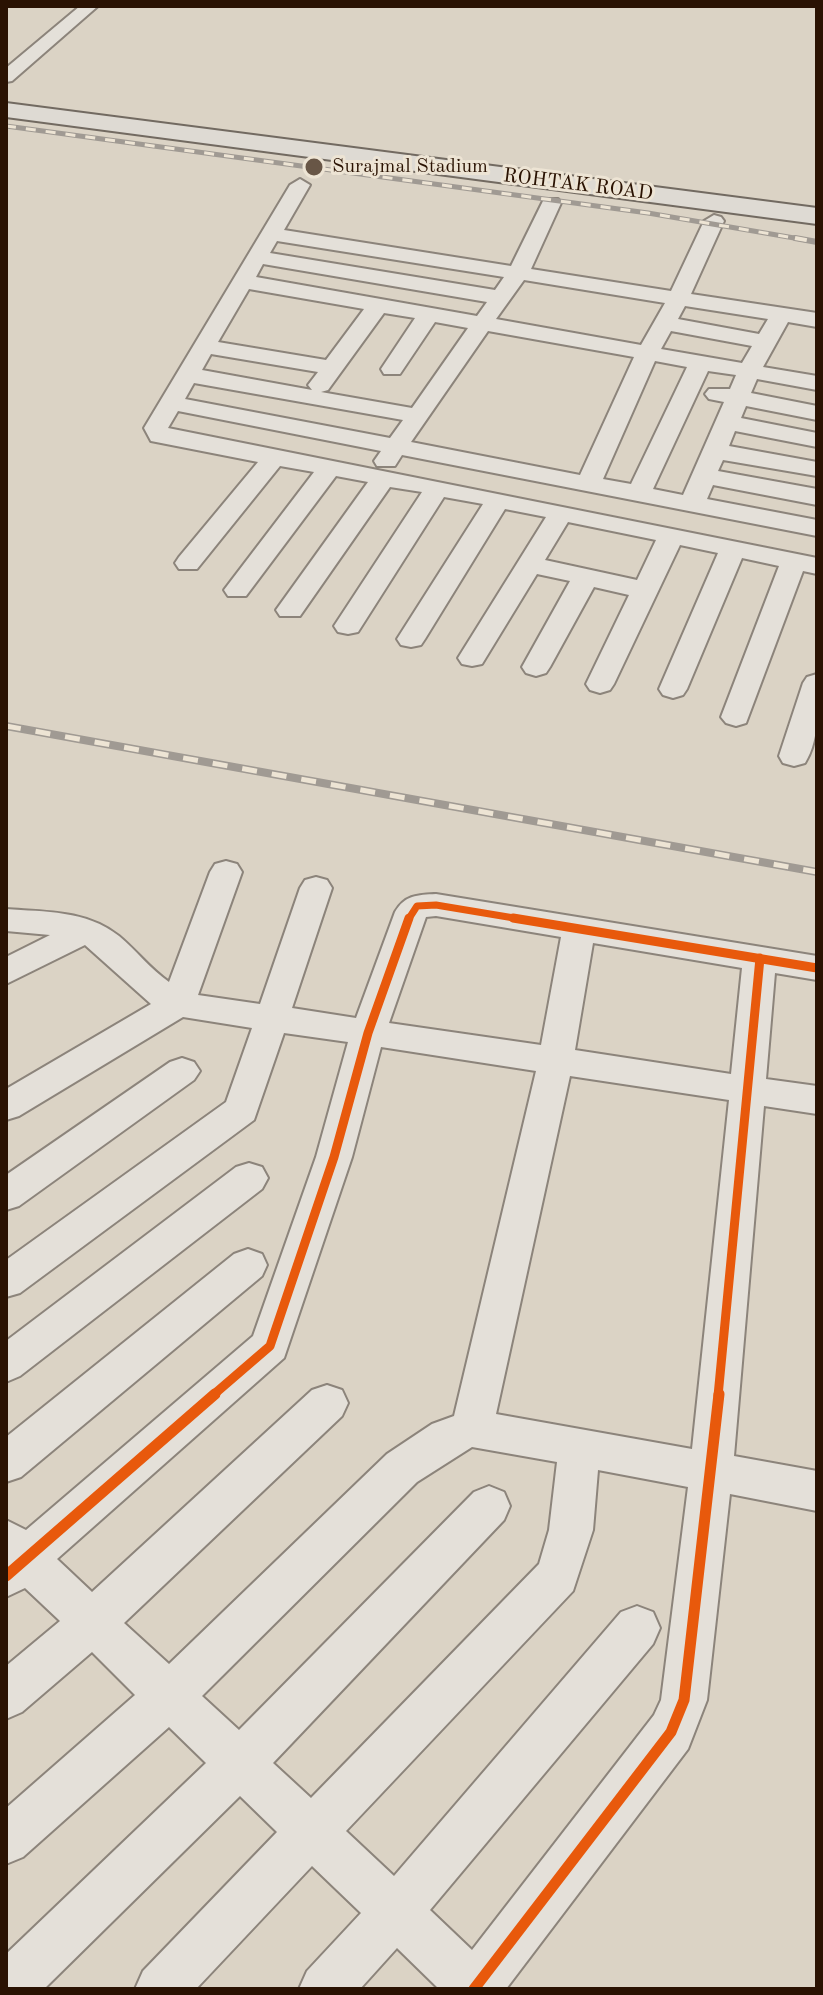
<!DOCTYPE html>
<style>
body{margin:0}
#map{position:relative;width:823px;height:1995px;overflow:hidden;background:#dbd3c5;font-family:"Old Standard TT",serif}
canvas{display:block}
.frame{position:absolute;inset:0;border:8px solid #2a1202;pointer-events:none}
</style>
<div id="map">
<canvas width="823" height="1995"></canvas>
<div class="frame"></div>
</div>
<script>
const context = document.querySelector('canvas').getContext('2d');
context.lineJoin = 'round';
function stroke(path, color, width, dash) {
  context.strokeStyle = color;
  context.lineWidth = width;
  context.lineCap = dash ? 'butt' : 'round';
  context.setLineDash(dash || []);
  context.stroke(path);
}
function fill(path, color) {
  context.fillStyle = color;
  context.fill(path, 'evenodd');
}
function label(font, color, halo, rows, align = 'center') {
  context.font = font + ' "Old Standard TT",serif';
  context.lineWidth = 6;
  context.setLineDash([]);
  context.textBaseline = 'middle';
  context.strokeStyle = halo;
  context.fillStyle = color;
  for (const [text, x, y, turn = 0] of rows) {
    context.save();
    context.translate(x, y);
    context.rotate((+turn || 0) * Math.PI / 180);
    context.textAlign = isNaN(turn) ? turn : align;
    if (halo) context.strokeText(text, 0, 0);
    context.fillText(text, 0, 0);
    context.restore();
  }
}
const street = new Path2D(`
 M 80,6 L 98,6 L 12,81 L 6,82 L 6,68 Z
 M 300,179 L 310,185 L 284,230 L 511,266 L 544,199 L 558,199 L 561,203 L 531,269 L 671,291 L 704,221 L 714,215 L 721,217 L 724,221 L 691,294 L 817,313 L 817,327 L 788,322 L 763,367 L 817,376 L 817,390 L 757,379 L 751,393 L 817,406 L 817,420 L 746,406 L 741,418 L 817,433 L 817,447 L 735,431 L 729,446 L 817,462 L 817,476 L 723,460 L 718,471 L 817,489 L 817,505 L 713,485 L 707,499 L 817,520 L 817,536 L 402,455 L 395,466 L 377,466 L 374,461 L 381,451 L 178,411 L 168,428 L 817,558 L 817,574 L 803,571 L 746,723 L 736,726 L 726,723 L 721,717 L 779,566 L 742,558 L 687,689 L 683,695 L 673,698 L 663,695 L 659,689 L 718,553 L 680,545 L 614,684 L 610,690 L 600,693 L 590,690 L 586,684 L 629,595 L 594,587 L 550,667 L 546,673 L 536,676 L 526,673 L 522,667 L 570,581 L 537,574 L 482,664 L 472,666 L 462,664 L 458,658 L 546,517 L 505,509 L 425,639 L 421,645 L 411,647 L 401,645 L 397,639 L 483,504 L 444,497 L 358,632 L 348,634 L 338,632 L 334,626 L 422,492 L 390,487 L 300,616 L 280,616 L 276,610 L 368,482 L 336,476 L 246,596 L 228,596 L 224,590 L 314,472 L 280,466 L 197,569 L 179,569 L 175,563 L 179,557 L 258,462 L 151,441 L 144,428 L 290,185 ZM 277,241 L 504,277 L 495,290 L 270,253 ZM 263,264 L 487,302 L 477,316 L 256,277 ZM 524,280 L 665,303 L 641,345 L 496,319 ZM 249,289 L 364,309 L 326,360 L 218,342 ZM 685,306 L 768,319 L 759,334 L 678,319 ZM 384,313 L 415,318 L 381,369 L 384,374 L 400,374 L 435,322 L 468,328 L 412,408 L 321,392 L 328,390 ZM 488,331 L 634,357 L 580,475 L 411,442 ZM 671,331 L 752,346 L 742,363 L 661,349 ZM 211,354 L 318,372 L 308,385 L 312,390 L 202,370 ZM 655,361 L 687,367 L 631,484 L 603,479 ZM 708,371 L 736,375 L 730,389 L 709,389 L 705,394 L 709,399 L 724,402 L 683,495 L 653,489 ZM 194,383 L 403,420 L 390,438 L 185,399 ZM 568,522 L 656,540 L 637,580 L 545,560 Z
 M 817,674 C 817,704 821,737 805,763 L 794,766 L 783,763 L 779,756 L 803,683 L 807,677 Z
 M 226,861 L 237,864 L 242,872 L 198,995 L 260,1004 L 300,888 L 305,880 L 316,877 L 327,880 L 332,888 L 292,1008 L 356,1018 L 395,912 C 405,895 417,895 436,894 L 817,956 L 817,980 L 775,973 L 766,1079 L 817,1086 L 817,1114 L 764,1106 L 734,1456 L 817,1471 L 817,1511 L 730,1494 L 707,1700 L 688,1749 L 506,1989 L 439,1989 L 397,1948 L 360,1989 L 299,1989 L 307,1971 L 361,1913 L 312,1866 L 196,1989 L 135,1989 L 143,1971 L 277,1832 L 240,1796 L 44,1989 L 6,1989 L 6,1954 L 206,1763 L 169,1727 L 23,1857 L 6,1864 L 6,1808 L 135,1695 L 92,1652 L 22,1712 L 6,1719 L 6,1666 L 60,1621 L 25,1588 L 6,1597 L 6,1520 L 26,1530 L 253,1336 L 316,1157 L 348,1042 L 284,1033 L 254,1120 L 20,1293 L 6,1297 L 6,1260 L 226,1102 L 252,1028 L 183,1017 L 19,1116 L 6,1120 L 6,1089 L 151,1004 L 85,945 L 6,984 L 6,957 L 50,935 L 6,931 L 6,909 C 45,912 86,910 119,936 C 136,950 150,969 169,982 L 210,872 L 215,864 ZM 436,916 L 561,937 L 541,1045 L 389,1023 L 426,917 ZM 593,943 L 742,968 L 731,1074 L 575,1050 ZM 381,1047 L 536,1071 L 454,1416 L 432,1424 L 387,1454 L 169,1664 L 124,1623 L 342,1416 L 348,1403 L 342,1390 L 327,1385 L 312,1390 L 92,1592 L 57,1559 L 284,1358 L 352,1157 ZM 570,1076 L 729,1100 L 692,1449 L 496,1414 ZM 472,1447 L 557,1462 L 549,1530 L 539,1564 L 311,1798 L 273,1763 L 504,1520 L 510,1506 L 504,1492 L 489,1486 L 474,1492 L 239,1730 L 202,1696 L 417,1482 ZM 598,1470 L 688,1487 L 661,1700 L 654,1715 L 472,1950 L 430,1910 L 653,1644 L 660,1628 L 653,1612 L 637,1606 L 621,1612 L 394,1876 L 346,1831 L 573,1591 L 593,1530 Z
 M 182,1058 L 194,1062 L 200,1071 L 194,1080 L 19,1206 L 6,1210 L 6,1175 L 170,1062 Z
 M 249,1163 L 262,1167 L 268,1178 L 262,1189 L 20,1376 L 6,1382 L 6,1341 L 236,1167 Z
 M 248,1249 L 262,1254 L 267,1265 L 262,1276 L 21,1477 L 6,1482 L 6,1437 L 234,1254 Z`);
const highway = new Path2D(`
 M 6,103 L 817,208 L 817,224 L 6,117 Z`);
stroke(street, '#8c847b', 4);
stroke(highway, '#726a61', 4);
fill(street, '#e4e0d9');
fill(highway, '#dedad3');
const railFar2 = new Path2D(`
 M 6,126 L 648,213 L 806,240`);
const railFar1 = new Path2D(`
 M 795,238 L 817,242`);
const rail = new Path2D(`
 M 6,726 L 817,872`);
stroke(railFar2, '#a09a93', 5);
stroke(railFar1, '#a09a93', 6);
stroke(rail, '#a09a93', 8);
stroke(railFar2, '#ede4d4', 3, [10]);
stroke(railFar1, '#ede4d4', 4, [12]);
stroke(rail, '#ede4d4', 5, [15]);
stroke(new Path2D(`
 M 408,920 L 417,906 L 436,905 L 526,920`), '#e8590c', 7);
stroke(new Path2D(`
 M 513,918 L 817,968
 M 212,1396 L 270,1346 L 334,1157 L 368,1033 L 409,918
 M 718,1396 L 760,958`), '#e8590c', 9);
stroke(new Path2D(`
 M 6,1576 L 215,1394
 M 474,1989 L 671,1732 L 684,1700 L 719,1394`), '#e8590c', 11);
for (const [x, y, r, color] of [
 [314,167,10,"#685646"]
]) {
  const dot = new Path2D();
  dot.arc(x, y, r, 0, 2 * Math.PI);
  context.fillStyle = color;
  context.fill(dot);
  stroke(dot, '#ede4d4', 3);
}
label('20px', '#2a1202', '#ede4d4', [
 ["Surajmal Stadium",332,167]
], 'left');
label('20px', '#2a1202', '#ede4d4', [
 ["ROHTAK ROAD",578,185,7]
]);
</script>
